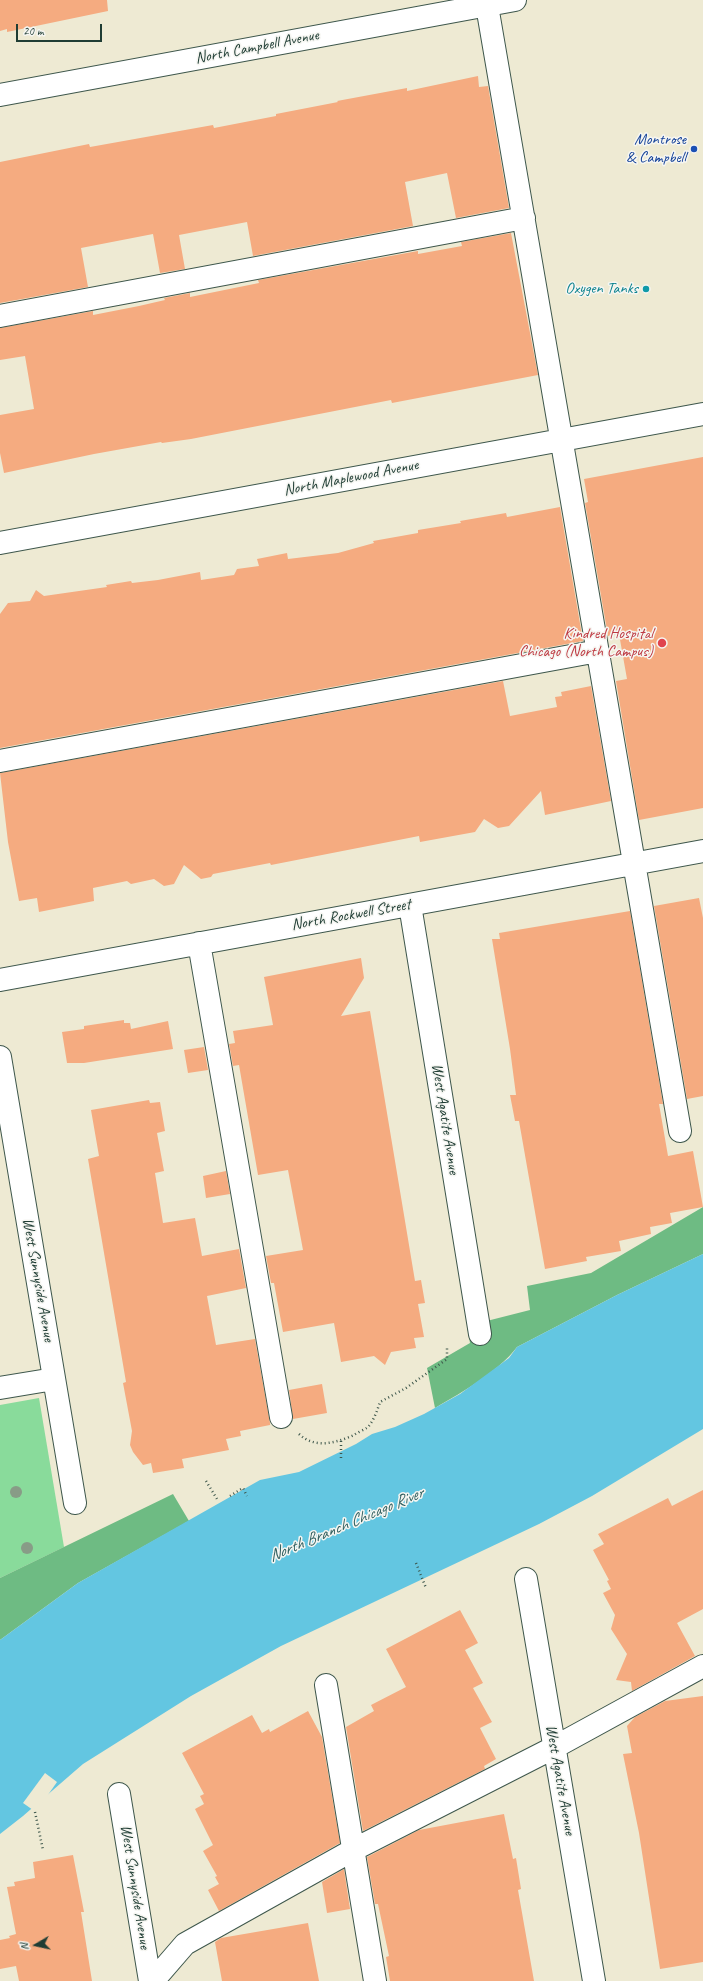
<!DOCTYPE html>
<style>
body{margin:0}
#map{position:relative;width:703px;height:1981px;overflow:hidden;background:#eeead3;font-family:Caveat,sans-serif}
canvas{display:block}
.north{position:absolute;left:16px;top:1925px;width:40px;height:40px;-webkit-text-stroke:3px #f6f6f2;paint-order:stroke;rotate:261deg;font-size:11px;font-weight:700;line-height:16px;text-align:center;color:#1f3d34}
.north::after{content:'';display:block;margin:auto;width:14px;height:18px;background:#1f3d34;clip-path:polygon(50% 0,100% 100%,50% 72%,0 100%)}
.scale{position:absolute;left:16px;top:24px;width:86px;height:18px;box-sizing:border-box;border:2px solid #1f3d34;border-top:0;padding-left:5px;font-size:12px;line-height:14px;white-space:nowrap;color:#1f3d34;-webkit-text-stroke:3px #f6f6f2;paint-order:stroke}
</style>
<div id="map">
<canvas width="703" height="1981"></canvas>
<div class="north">N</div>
<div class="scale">20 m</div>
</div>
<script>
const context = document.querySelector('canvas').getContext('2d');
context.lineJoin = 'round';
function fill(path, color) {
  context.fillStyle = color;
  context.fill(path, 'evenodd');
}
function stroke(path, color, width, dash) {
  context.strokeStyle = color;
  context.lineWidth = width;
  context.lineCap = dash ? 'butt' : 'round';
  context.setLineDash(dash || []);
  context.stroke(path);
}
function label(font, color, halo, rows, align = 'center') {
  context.font = font + ' Caveat,sans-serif';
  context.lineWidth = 3;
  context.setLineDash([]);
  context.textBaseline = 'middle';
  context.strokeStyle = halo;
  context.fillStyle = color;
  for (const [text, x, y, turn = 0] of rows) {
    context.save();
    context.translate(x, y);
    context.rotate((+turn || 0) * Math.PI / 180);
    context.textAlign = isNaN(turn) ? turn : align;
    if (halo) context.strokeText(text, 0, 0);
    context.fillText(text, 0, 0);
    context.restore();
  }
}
fill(new Path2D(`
 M 39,1398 L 64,1547 L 0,1578 L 0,1405 Z`), '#89db9b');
fill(new Path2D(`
 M 703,1207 L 703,1254 L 617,1295 L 517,1347 C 497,1373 464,1391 435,1408 L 427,1368 L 470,1343 L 467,1326 L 530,1310 L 527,1286 L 591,1273 Z
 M 173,1494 L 189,1521 L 78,1583 L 0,1640 L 0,1578 Z`), '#6ebb83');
fill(new Path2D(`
 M 703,1254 L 703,1429 L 592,1496 L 539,1524 L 281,1646 L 191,1696 L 83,1764 L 23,1816 L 0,1834 L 0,1640 L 78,1583 L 260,1480 L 299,1472 L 356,1444 L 372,1434 L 395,1427 L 424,1414 L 460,1394 L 509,1358 L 517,1347 L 617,1295 Z`), '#63c6e1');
fill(new Path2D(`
 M 45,1773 L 57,1782 L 43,1802 L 33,1810 L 23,1803 Z`), '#eeead3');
fill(new Path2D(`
 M 0,0 L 107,0 L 108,11 L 7,32 L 7,29 L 0,31 Z
 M 478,76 L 479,87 L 488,86 L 509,208 L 456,218 L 447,173 L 405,182 L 413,226 L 253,256 L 247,222 L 179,235 L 185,269 L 160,273 L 153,234 L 81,248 L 88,287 L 0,303 L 0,162 L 89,144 L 90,147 L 213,125 L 214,128 L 276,116 L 276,114 L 338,102 L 337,101 L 407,88 L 407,91 Z
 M 511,233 L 538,375 L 392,403 L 391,400 L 191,439 L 162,443 L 161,442 L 94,454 L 4,473 L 0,453 L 0,415 L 34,409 L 25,356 L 0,360 L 0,328 L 93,311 L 93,315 L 139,306 L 165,300 L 164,298 L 190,293 L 190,297 L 259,283 L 258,280 L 418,251 L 418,254 L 462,246 L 461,242 Z
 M 703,457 L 703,808 L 639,820 L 616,681 L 627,679 L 619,634 L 608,636 L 585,503 L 588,502 L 584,479 Z
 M 560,507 L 583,641 L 0,748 L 0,614 L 8,603 L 30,601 L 36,590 L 44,596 L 107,587 L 106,585 L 131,581 L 132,583 L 158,580 L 200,572 L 201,580 L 234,575 L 237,569 L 259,566 L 257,559 L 287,553 L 288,559 L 338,553 L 374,543 L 373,541 L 418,533 L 418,530 L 461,523 L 460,521 L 506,513 L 507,517 Z
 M 503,681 L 510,716 L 557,707 L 555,697 L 562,696 L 561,692 L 591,686 L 611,801 L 545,815 L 541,791 L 509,826 L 498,828 L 484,819 L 475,832 L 420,842 L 419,836 L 271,865 L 270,863 L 213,874 L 211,877 L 201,879 L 184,865 L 174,884 L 164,886 L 154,879 L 131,884 L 127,881 L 93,888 L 94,901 L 39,912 L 37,898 L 19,901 L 8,842 L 0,773 Z
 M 699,898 L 703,918 L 703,1096 L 687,1099 L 654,906 Z
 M 630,911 L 663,1104 L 659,1104 L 668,1156 L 693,1151 L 703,1207 L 670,1213 L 672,1223 L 650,1227 L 651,1234 L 619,1241 L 621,1251 L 586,1257 L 587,1261 L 545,1269 L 519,1121 L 515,1121 L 510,1095 L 516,1095 L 510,1049 L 492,939 L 500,939 L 499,933 Z
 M 361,958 L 364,978 L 341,1016 L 370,1011 L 415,1281 L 421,1280 L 425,1303 L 418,1304 L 424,1337 L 414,1338 L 416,1348 L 391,1352 L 385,1365 L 374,1356 L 341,1362 L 334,1323 L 283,1332 L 274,1283 L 271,1283 L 266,1256 L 303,1250 L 288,1170 L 258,1175 L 239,1065 L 233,1066 L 229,1044 L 235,1043 L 233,1031 L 273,1025 L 264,977 Z
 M 124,1020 L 124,1023 L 130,1023 L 131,1029 L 168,1021 L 173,1049 L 84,1063 L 67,1063 L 62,1032 L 84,1029 L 84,1026 Z
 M 204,1047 L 208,1070 L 188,1073 L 184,1050 Z
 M 149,1100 L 150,1103 L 160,1102 L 165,1131 L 157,1133 L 164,1171 L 155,1173 L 163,1223 L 195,1218 L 202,1256 L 239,1249 L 246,1288 L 207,1296 L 216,1345 L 255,1339 L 270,1423 L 270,1425 L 240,1431 L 241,1436 L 226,1439 L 229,1450 L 182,1459 L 184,1468 L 153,1473 L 151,1463 L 143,1465 L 133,1452 L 130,1445 L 132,1431 L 123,1383 L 126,1382 L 88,1159 L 99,1156 L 91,1110 Z
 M 226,1171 L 230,1194 L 206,1198 L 203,1176 Z
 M 322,1384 L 327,1413 L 293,1419 L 289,1390 Z
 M 703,1490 L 703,1609 L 677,1623 L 695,1656 L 632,1691 L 631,1682 L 616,1680 L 627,1654 L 611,1629 L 615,1615 L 603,1593 L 611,1589 L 607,1581 L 609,1580 L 593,1550 L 604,1544 L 598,1534 L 668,1498 L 672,1506 Z
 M 460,1610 L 478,1643 L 465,1650 L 483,1683 L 473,1688 L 492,1722 L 480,1728 L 496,1759 L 484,1766 L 485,1769 L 363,1831 L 346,1727 L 374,1711 L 371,1705 L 406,1687 L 386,1649 Z
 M 703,1696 L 703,1962 L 660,1969 L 639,1833 L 623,1754 L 632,1753 L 627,1726 L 635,1717 L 665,1701 Z
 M 308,1711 L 322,1737 L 340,1843 L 219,1911 L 208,1890 L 219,1884 L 215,1877 L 217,1876 L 203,1851 L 213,1845 L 195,1809 L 204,1804 L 200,1796 L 204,1794 L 182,1753 L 252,1715 L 262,1733 L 269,1729 L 270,1732 Z
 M 504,1814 L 513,1859 L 516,1858 L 521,1889 L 518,1890 L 534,1981 L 390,1981 L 386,1957 L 389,1956 L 378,1904 L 375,1904 L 367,1857 L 419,1830 Z
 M 73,1855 L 84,1912 L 81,1912 L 92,1981 L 19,1981 L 16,1966 L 0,1969 L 0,1940 L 10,1938 L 9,1936 L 16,1934 L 7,1887 L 15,1886 L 14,1882 L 35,1878 L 33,1862 Z
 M 344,1869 L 350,1909 L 327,1913 L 322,1882 Z
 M 308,1923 L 319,1981 L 222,1981 L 215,1942 L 221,1938 Z`), '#f5ab80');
const minor = new Path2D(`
 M 486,0 L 680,1131
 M 0,95 L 515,0
 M 0,316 L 524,218
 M 0,543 L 703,414
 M 0,761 L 598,651
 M 410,905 L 480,1334
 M 199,943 L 281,1417
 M 0,980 L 703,851
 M 0,1057 L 75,1503
 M 0,1388 L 54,1379
 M 526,1579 L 594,1981
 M 326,1685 L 375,1981
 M 119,1794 L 150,1981
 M 153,1981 L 185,1944 L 353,1850 L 555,1747 L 703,1666`);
stroke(minor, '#3e574c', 24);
stroke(new Path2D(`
 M 299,1434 C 315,1449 336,1443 354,1435 C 358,1432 364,1430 368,1427 C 374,1420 377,1411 380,1402 L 406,1388 L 447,1359 L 447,1347
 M 341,1441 L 341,1459
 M 206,1481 L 217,1499
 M 230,1496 L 243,1488 L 247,1496
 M 416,1563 L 426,1588
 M 35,1812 L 43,1850`), '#3e574c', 2.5, [1, 3]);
stroke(minor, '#fff', 22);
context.fillStyle = '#889c87';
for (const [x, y] of [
 [16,1492],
 [27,1548]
]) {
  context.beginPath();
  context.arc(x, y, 6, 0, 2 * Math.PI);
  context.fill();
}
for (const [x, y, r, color] of [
 [694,149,4,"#1a4fb4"],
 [646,289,4,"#0f9aa8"],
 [662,643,5,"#e0444e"]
]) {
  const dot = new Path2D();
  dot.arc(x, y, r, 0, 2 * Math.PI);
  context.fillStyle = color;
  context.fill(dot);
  stroke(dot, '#f6f6f2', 1.5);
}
label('16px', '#1f3d34', '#f6f6f2', [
 ["North Campbell Avenue",257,47,-11],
 ["North Maplewood Avenue",351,478,-11],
 ["North Rockwell Street",351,915,-10],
 ["West Agatite Avenue",445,1119,81],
 ["West Sunnyside Avenue",38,1280,80],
 ["West Agatite Avenue",560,1780,80],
 ["West Sunnyside Avenue",135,1887,81]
]);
label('16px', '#164399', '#f6f6f2', [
 ["Montrose",686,140],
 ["& Campbell",686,158]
], 'right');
label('16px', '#0d838f', '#f6f6f2', [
 ["Oxygen Tanks",638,289]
], 'right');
label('16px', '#be3a42', '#f6f6f2', [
 ["Kindred Hospital",653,634],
 ["Chicago (North Campus)",653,652]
], 'right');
label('italic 17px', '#305f5f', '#f6f6f2', [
 ["North Branch Chicago River",346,1525,-23]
]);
</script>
